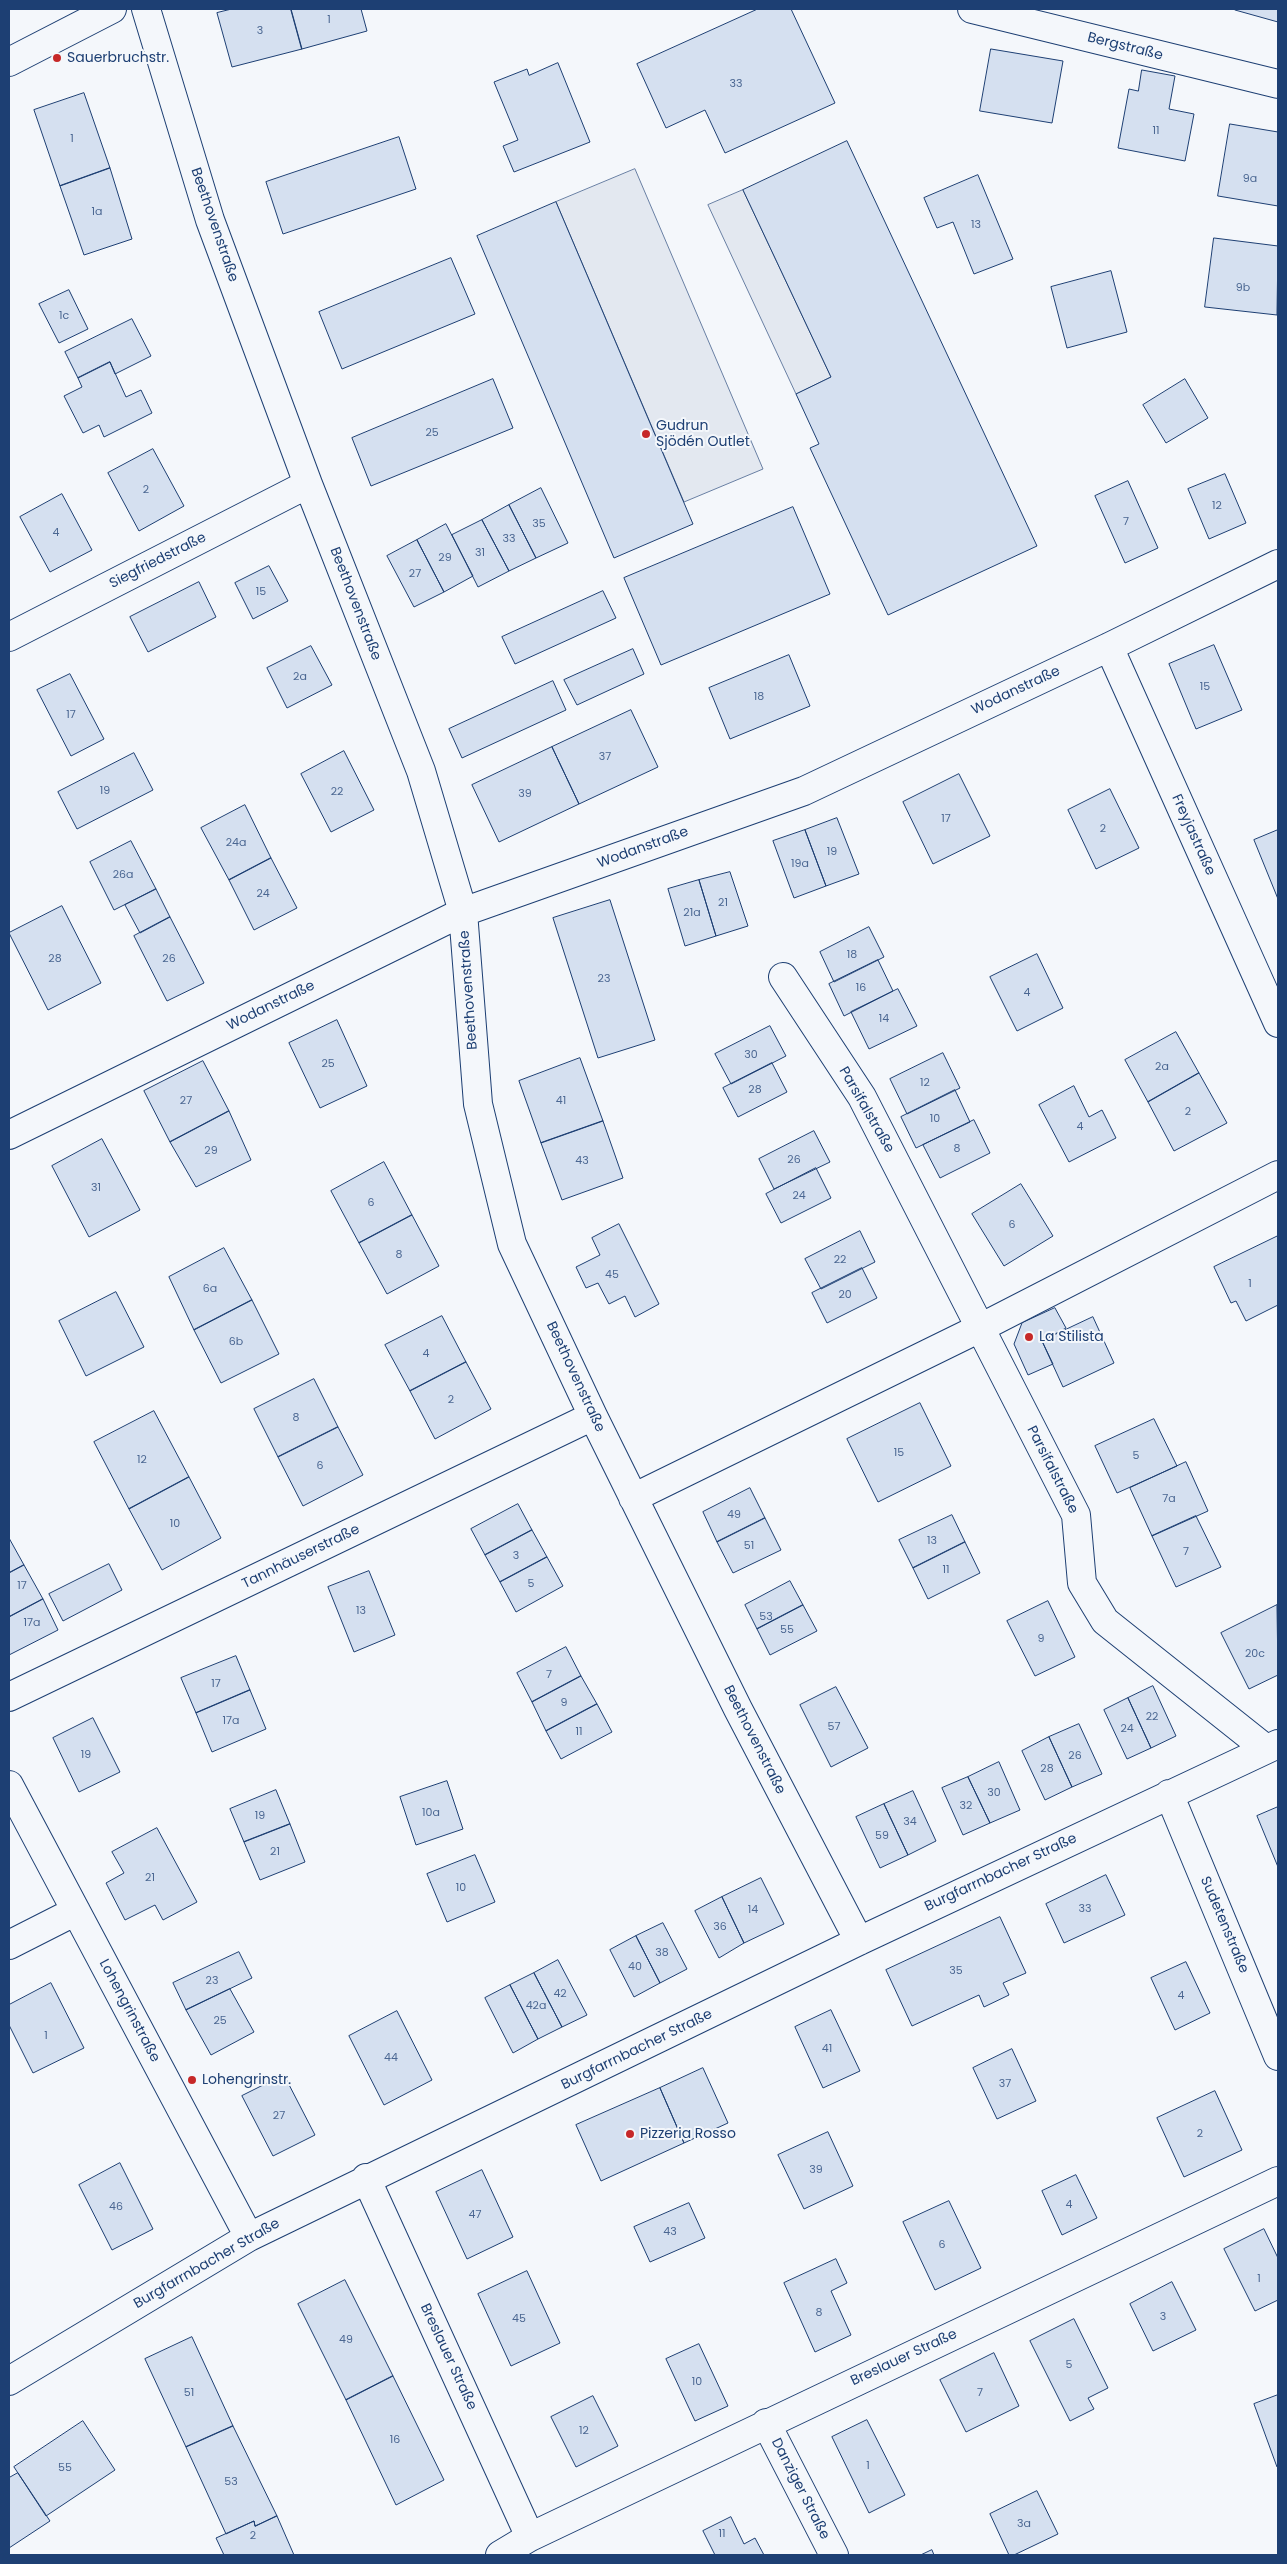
<!DOCTYPE html>
<meta charset="utf-8">
<style>
body{margin:0}
#map{position:relative;width:1287px;height:2564px;overflow:hidden;background:#f4f7fb;font-family:Poppins,sans-serif}
canvas{display:block}
.frame{position:absolute;inset:0;border:10px solid #1d3f73;pointer-events:none}
</style>
<div id="map">
<canvas width="1287" height="2564"></canvas>
<div class="frame"></div>
</div>
<script>
const context = document.querySelector('canvas').getContext('2d');
context.lineJoin = 'round';
function fill(path, color) {
  context.fillStyle = color;
  context.fill(path, 'evenodd');
}
function stroke(path, color, width, dash) {
  context.strokeStyle = color;
  context.lineWidth = width;
  context.lineCap = dash ? 'butt' : 'round';
  context.setLineDash(dash || []);
  context.stroke(path);
}
function label(font, color, halo, rows, align = 'center') {
  context.font = font + ' Poppins,sans-serif';
  context.lineWidth = 4;
  context.setLineDash([]);
  context.textBaseline = 'middle';
  context.strokeStyle = halo;
  context.fillStyle = color;
  for (const [text, x, y, turn = 0] of rows) {
    context.save();
    context.translate(x, y);
    context.rotate((+turn || 0) * Math.PI / 180);
    context.textAlign = isNaN(turn) ? turn : align;
    if (halo) context.strokeText(text, 0, 0);
    context.fillText(text, 0, 0);
    context.restore();
  }
}
const parking = new Path2D(`
 M 635,169 L 763,469 L 684,502 L 556,202 Z
 M 743,190 L 831,377 L 796,394 L 708,205 Z`);
fill(parking, '#e3e8f0');
stroke(parking, '#687fa3', 1);
const building = new Path2D(`
 M 232,9 L 291,9 L 302,49 L 232,67 L 217,13 Z
 M 291,9 L 361,9 L 367,31 L 302,49 Z
 M 758,9 L 791,9 L 835,103 L 725,153 L 705,110 L 666,128 L 637,64 Z
 M 1235,9 L 1278,9 L 1278,22 L 1235,10 Z
 M 991,49 L 1063,61 L 1052,123 L 980,111 Z
 M 558,63 L 590,142 L 514,172 L 503,146 L 518,140 L 494,82 L 527,69 L 529,75 Z
 M 1142,70 L 1175,76 L 1169,109 L 1194,114 L 1185,161 L 1118,148 L 1129,89 L 1138,91 Z
 M 84,93 L 110,168 L 60,186 L 34,110 Z
 M 1230,124 L 1278,132 L 1278,206 L 1218,196 Z
 M 399,137 L 416,189 L 283,234 L 266,182 Z
 M 847,141 L 1037,546 L 888,615 L 810,448 L 819,444 L 796,394 L 831,377 L 743,190 Z
 M 110,168 L 132,239 L 84,255 L 60,186 Z
 M 978,175 L 1013,259 L 974,274 L 953,222 L 937,228 L 924,198 Z
 M 556,202 L 693,524 L 614,558 L 477,236 Z
 M 1214,238 L 1278,246 L 1277,315 L 1205,307 Z
 M 451,258 L 475,314 L 342,369 L 319,312 Z
 M 1111,271 L 1127,332 L 1067,348 L 1051,287 Z
 M 69,290 L 88,329 L 59,343 L 39,304 Z
 M 132,319 L 151,356 L 115,374 L 110,362 L 78,378 L 65,352 Z
 M 110,362 L 126,397 L 141,390 L 152,413 L 104,437 L 99,425 L 83,433 L 64,396 L 82,387 L 78,378 Z
 M 493,379 L 513,428 L 371,486 L 352,438 Z
 M 1185,379 L 1208,418 L 1166,443 L 1143,405 Z
 M 153,449 L 184,506 L 139,531 L 108,473 Z
 M 1225,474 L 1246,523 L 1209,539 L 1188,489 Z
 M 1128,481 L 1158,548 L 1125,563 L 1095,496 Z
 M 541,488 L 568,543 L 536,558 L 509,505 Z
 M 62,494 L 92,550 L 50,572 L 20,517 Z
 M 509,505 L 536,558 L 509,571 L 482,520 Z
 M 793,507 L 830,594 L 661,665 L 624,578 Z
 M 482,520 L 509,571 L 478,587 L 452,535 Z
 M 446,524 L 473,576 L 444,592 L 417,540 Z
 M 417,540 L 444,592 L 414,607 L 387,556 Z
 M 269,566 L 288,601 L 253,619 L 235,583 Z
 M 199,582 L 216,617 L 148,652 L 130,617 Z
 M 603,591 L 616,618 L 515,664 L 502,637 Z
 M 1214,645 L 1242,710 L 1196,729 L 1169,664 Z
 M 311,646 L 332,685 L 287,708 L 267,668 Z
 M 633,649 L 644,674 L 577,705 L 564,680 Z
 M 789,655 L 810,706 L 730,739 L 709,688 Z
 M 70,674 L 104,739 L 71,756 L 37,690 Z
 M 553,681 L 566,710 L 462,758 L 449,729 Z
 M 631,710 L 658,767 L 579,804 L 552,747 Z
 M 552,747 L 579,804 L 499,842 L 472,785 Z
 M 344,751 L 374,810 L 331,832 L 301,774 Z
 M 134,753 L 153,790 L 77,829 L 58,792 Z
 M 959,774 L 990,836 L 933,864 L 903,802 Z
 M 1110,789 L 1139,848 L 1096,869 L 1068,810 Z
 M 245,805 L 271,858 L 229,880 L 201,828 Z
 M 837,818 L 859,874 L 826,886 L 805,830 Z
 M 805,830 L 826,886 L 794,898 L 773,841 Z
 M 1278,830 L 1278,899 L 1254,840 Z
 M 131,841 L 156,889 L 114,910 L 90,862 Z
 M 271,858 L 297,908 L 254,930 L 229,880 Z
 M 730,872 L 748,926 L 716,936 L 699,880 Z
 M 699,880 L 716,936 L 685,946 L 668,889 Z
 M 156,889 L 170,917 L 140,933 L 125,905 Z
 M 610,900 L 655,1040 L 598,1058 L 553,918 Z
 M 62,906 L 101,983 L 48,1010 L 9,933 Z
 M 170,917 L 204,983 L 167,1001 L 134,936 Z
 M 869,927 L 884,957 L 834,982 L 820,952 Z
 M 1037,954 L 1063,1008 L 1017,1031 L 990,977 Z
 M 878,960 L 893,991 L 844,1016 L 829,984 Z
 M 898,989 L 917,1026 L 869,1049 L 851,1012 Z
 M 337,1020 L 367,1086 L 320,1108 L 289,1043 Z
 M 770,1026 L 786,1056 L 731,1084 L 715,1054 Z
 M 1176,1032 L 1199,1073 L 1148,1102 L 1125,1060 Z
 M 943,1053 L 960,1088 L 907,1114 L 890,1079 Z
 M 580,1058 L 603,1121 L 541,1143 L 519,1081 Z
 M 203,1061 L 229,1111 L 170,1142 L 144,1091 Z
 M 772,1063 L 787,1092 L 738,1117 L 723,1088 Z
 M 1199,1073 L 1227,1123 L 1174,1151 L 1148,1102 Z
 M 1074,1086 L 1089,1117 L 1102,1110 L 1116,1138 L 1069,1162 L 1039,1105 Z
 M 955,1090 L 970,1122 L 916,1148 L 901,1117 Z
 M 229,1111 L 251,1160 L 196,1187 L 170,1142 Z
 M 974,1120 L 990,1153 L 940,1178 L 923,1145 Z
 M 603,1121 L 623,1178 L 562,1200 L 541,1143 Z
 M 814,1131 L 830,1162 L 774,1189 L 759,1159 Z
 M 102,1139 L 140,1210 L 89,1237 L 52,1166 Z
 M 384,1162 L 412,1215 L 359,1243 L 331,1191 Z
 M 816,1168 L 831,1198 L 781,1223 L 766,1194 Z
 M 1021,1184 L 1053,1236 L 1004,1266 L 972,1214 Z
 M 412,1215 L 439,1266 L 387,1294 L 359,1243 Z
 M 619,1224 L 659,1304 L 635,1317 L 625,1296 L 609,1304 L 598,1283 L 586,1288 L 576,1267 L 600,1255 L 592,1238 Z
 M 860,1231 L 875,1262 L 821,1289 L 805,1259 Z
 M 1278,1236 L 1278,1305 L 1246,1321 L 1236,1301 L 1231,1303 L 1214,1267 Z
 M 224,1248 L 252,1300 L 194,1330 L 169,1277 Z
 M 862,1268 L 877,1298 L 827,1323 L 812,1293 Z
 M 116,1292 L 144,1347 L 86,1376 L 59,1321 Z
 M 252,1300 L 279,1354 L 221,1383 L 194,1330 Z
 M 1055,1308 L 1066,1328 L 1042,1341 L 1053,1364 L 1028,1375 L 1014,1344 L 1022,1323 Z
 M 442,1316 L 466,1362 L 410,1391 L 385,1345 Z
 M 1093,1317 L 1114,1363 L 1063,1387 L 1042,1341 Z
 M 466,1362 L 491,1409 L 435,1439 L 410,1391 Z
 M 314,1379 L 338,1427 L 278,1457 L 254,1409 Z
 M 920,1403 L 951,1466 L 878,1502 L 847,1439 Z
 M 154,1411 L 189,1477 L 129,1509 L 94,1442 Z
 M 1154,1419 L 1177,1466 L 1117,1493 L 1095,1446 Z
 M 338,1427 L 363,1475 L 303,1506 L 278,1457 Z
 M 1186,1462 L 1208,1511 L 1152,1536 L 1130,1488 Z
 M 189,1477 L 221,1538 L 162,1570 L 129,1509 Z
 M 750,1488 L 765,1518 L 717,1542 L 703,1512 Z
 M 518,1504 L 532,1530 L 485,1555 L 471,1529 Z
 M 952,1515 L 965,1542 L 913,1568 L 899,1540 Z
 M 1196,1516 L 1221,1567 L 1176,1587 L 1152,1536 Z
 M 765,1518 L 781,1550 L 733,1573 L 717,1542 Z
 M 532,1530 L 547,1557 L 500,1582 L 485,1555 Z
 M 9,1538 L 24,1565 L 9,1573 Z
 M 965,1542 L 980,1573 L 928,1599 L 913,1568 Z
 M 547,1557 L 563,1586 L 516,1612 L 500,1582 Z
 M 109,1564 L 122,1590 L 63,1621 L 49,1594 Z
 M 24,1565 L 43,1599 L 9,1617 L 9,1573 Z
 M 369,1571 L 395,1635 L 354,1652 L 328,1587 Z
 M 790,1581 L 803,1605 L 757,1629 L 745,1605 Z
 M 43,1599 L 58,1630 L 9,1655 L 9,1617 Z
 M 1048,1601 L 1075,1657 L 1035,1676 L 1007,1621 Z
 M 803,1605 L 817,1631 L 770,1655 L 757,1629 Z
 M 1277,1605 L 1278,1675 L 1249,1689 L 1221,1633 Z
 M 566,1647 L 581,1676 L 532,1702 L 517,1673 Z
 M 236,1656 L 250,1690 L 196,1713 L 181,1678 Z
 M 581,1676 L 597,1704 L 546,1731 L 532,1702 Z
 M 1153,1686 L 1176,1736 L 1151,1748 L 1128,1698 Z
 M 836,1687 L 868,1748 L 831,1767 L 800,1705 Z
 M 250,1690 L 266,1729 L 212,1752 L 196,1713 Z
 M 1128,1698 L 1151,1748 L 1127,1759 L 1104,1710 Z
 M 597,1704 L 612,1732 L 561,1759 L 546,1731 Z
 M 93,1718 L 120,1772 L 79,1792 L 53,1738 Z
 M 1079,1724 L 1102,1774 L 1072,1787 L 1049,1737 Z
 M 1049,1737 L 1072,1787 L 1045,1800 L 1022,1751 Z
 M 999,1762 L 1020,1810 L 990,1823 L 968,1777 Z
 M 968,1777 L 990,1823 L 963,1835 L 942,1788 Z
 M 447,1781 L 463,1829 L 416,1845 L 400,1797 Z
 M 276,1790 L 290,1824 L 244,1842 L 230,1809 Z
 M 913,1791 L 936,1841 L 908,1855 L 884,1804 Z
 M 884,1804 L 908,1855 L 880,1868 L 856,1817 Z
 M 1278,1807 L 1278,1867 L 1257,1816 Z
 M 290,1824 L 305,1862 L 260,1880 L 244,1842 Z
 M 157,1828 L 197,1902 L 163,1920 L 155,1905 L 125,1920 L 106,1883 L 124,1873 L 112,1852 Z
 M 475,1855 L 495,1902 L 447,1922 L 427,1874 Z
 M 1106,1875 L 1125,1915 L 1064,1943 L 1046,1904 Z
 M 761,1878 L 784,1924 L 744,1943 L 722,1897 Z
 M 722,1897 L 744,1943 L 719,1958 L 695,1911 Z
 M 1000,1917 L 1026,1973 L 1003,1983 L 1009,1995 L 984,2007 L 979,1995 L 912,2026 L 886,1970 Z
 M 663,1923 L 687,1969 L 660,1983 L 636,1936 Z
 M 636,1936 L 660,1983 L 634,1997 L 610,1950 Z
 M 239,1952 L 252,1978 L 186,2010 L 173,1983 Z
 M 558,1960 L 587,2015 L 562,2027 L 534,1973 Z
 M 1186,1962 L 1210,2013 L 1175,2030 L 1151,1978 Z
 M 534,1973 L 562,2027 L 538,2039 L 510,1985 Z
 M 51,1983 L 84,2048 L 33,2073 L 9,2025 L 9,2005 Z
 M 510,1985 L 538,2039 L 513,2053 L 485,1998 Z
 M 230,1989 L 254,2032 L 211,2055 L 186,2010 Z
 M 831,2010 L 860,2071 L 823,2088 L 795,2027 Z
 M 397,2011 L 432,2080 L 384,2105 L 349,2036 Z
 M 1012,2049 L 1036,2101 L 997,2119 L 973,2068 Z
 M 703,2068 L 728,2123 L 684,2143 L 660,2088 Z
 M 284,2075 L 315,2135 L 273,2156 L 242,2096 Z
 M 660,2088 L 684,2143 L 601,2181 L 576,2125 Z
 M 1215,2091 L 1242,2150 L 1184,2177 L 1157,2118 Z
 M 828,2132 L 853,2186 L 804,2209 L 778,2155 Z
 M 120,2163 L 153,2229 L 112,2250 L 79,2185 Z
 M 482,2170 L 513,2237 L 467,2259 L 436,2192 Z
 M 1076,2175 L 1097,2218 L 1062,2235 L 1042,2191 Z
 M 949,2201 L 981,2268 L 935,2290 L 903,2222 Z
 M 689,2203 L 705,2238 L 650,2262 L 634,2227 Z
 M 1264,2229 L 1278,2258 L 1278,2300 L 1255,2311 L 1224,2249 Z
 M 836,2259 L 847,2283 L 831,2291 L 851,2335 L 815,2352 L 784,2283 Z
 M 527,2271 L 560,2343 L 511,2366 L 478,2294 Z
 M 345,2280 L 393,2376 L 346,2400 L 298,2304 Z
 M 1172,2282 L 1196,2330 L 1153,2351 L 1130,2304 Z
 M 1074,2319 L 1108,2388 L 1088,2398 L 1094,2409 L 1070,2421 L 1030,2341 Z
 M 192,2337 L 233,2426 L 186,2447 L 145,2359 Z
 M 699,2344 L 728,2406 L 695,2421 L 666,2359 Z
 M 994,2353 L 1019,2406 L 966,2432 L 940,2380 Z
 M 393,2376 L 444,2480 L 396,2505 L 346,2400 Z
 M 1278,2395 L 1278,2467 L 1277,2467 L 1254,2404 Z
 M 593,2396 L 618,2446 L 576,2467 L 551,2417 Z
 M 867,2420 L 905,2495 L 869,2513 L 832,2437 Z
 M 83,2421 L 115,2470 L 46,2516 L 14,2467 Z
 M 233,2426 L 277,2516 L 255,2526 L 254,2521 L 226,2534 L 186,2447 Z
 M 18,2473 L 50,2521 L 9,2548 L 9,2478 Z
 M 1037,2491 L 1058,2534 L 1014,2555 L 1009,2555 L 990,2514 Z
 M 277,2516 L 294,2555 L 224,2555 L 216,2538 L 254,2521 L 255,2526 Z
 M 731,2517 L 744,2544 L 755,2538 L 764,2555 L 715,2555 L 703,2531 Z
 M 932,2550 L 934,2555 L 921,2555 Z`);
fill(building, '#d5e0f0');
stroke(building, '#1d3f73', 1);
const minor = new Path2D(`
 M 146,9 L 210,220 L 308,484 L 421,771 L 463,912 L 478,1104 L 512,1244 L 593,1416 L 738,1709 L 859,1941
 M 972,9 L 1278,84
 M 9,62 L 112,9
 M 9,637 L 308,484
 M 1109,647 L 1278,1023
 M 783,977 L 862,1097 L 1076,1515 L 1082,1583 L 1105,1621 L 1266,1749
 M 9,1135 L 463,912 L 804,791 L 1109,647 L 1278,564
 M 633,1498 L 980,1328 L 1278,1175
 M 9,1697 L 593,1416
 M 9,1785 L 249,2237
 M 1169,1794 L 1278,2056
 M 9,1945 L 76,1911
 M 366,2178 L 530,2537
 M 9,2381 L 249,2237 L 859,1941 L 1278,1744
 M 766,2423 L 834,2555
 M 500,2555 L 530,2537 L 1278,2181`);
stroke(minor, '#1d3f73', 30);
stroke(minor, '#f4f7fb', 28);
for (const [x, y, r, color] of [
 [57,58,5,"#c62828"],
 [646,434,5,"#c62828"],
 [1029,1337,5,"#c62828"],
 [192,2080,5,"#c62828"],
 [630,2134,5,"#c62828"]
]) {
  const dot = new Path2D();
  dot.arc(x, y, r, 0, 2 * Math.PI);
  context.fillStyle = color;
  context.fill(dot);
  stroke(dot, '#f4f7fb', 2);
}
label('11px', '#4b6792', null, [
 ["1",329,20],
 ["3",260,31],
 ["33",736,84],
 ["11",1156,131],
 ["1",72,139],
 ["9a",1250,179],
 ["1a",97,212],
 ["13",976,225],
 ["9b",1243,288],
 ["1c",64,316],
 ["25",432,433],
 ["2",146,490],
 ["12",1217,506],
 ["7",1126,522],
 ["35",539,524],
 ["4",56,533],
 ["33",509,539],
 ["31",480,553],
 ["29",445,558],
 ["27",415,574],
 ["15",261,592],
 ["2a",300,677],
 ["15",1205,687],
 ["18",759,697],
 ["17",71,715],
 ["37",605,757],
 ["19",105,791],
 ["22",337,792],
 ["39",525,794],
 ["17",946,819],
 ["2",1103,829],
 ["24a",236,843],
 ["19",832,852],
 ["19a",800,864],
 ["26a",123,875],
 ["24",263,894],
 ["21",723,903],
 ["21a",692,913],
 ["18",852,955],
 ["28",55,959],
 ["26",169,959],
 ["23",604,979],
 ["16",861,988],
 ["4",1027,993],
 ["14",884,1019],
 ["30",751,1055],
 ["25",328,1064],
 ["2a",1162,1067],
 ["12",925,1083],
 ["28",755,1090],
 ["27",186,1101],
 ["41",561,1101],
 ["2",1188,1112],
 ["10",935,1119],
 ["4",1080,1127],
 ["8",957,1149],
 ["29",211,1151],
 ["26",794,1160],
 ["43",582,1161],
 ["31",96,1188],
 ["24",799,1196],
 ["6",371,1203],
 ["6",1012,1225],
 ["8",399,1255],
 ["22",840,1260],
 ["45",612,1275],
 ["1",1250,1284],
 ["6a",210,1289],
 ["20",845,1295],
 ["6b",236,1342],
 ["4",426,1354],
 ["2",451,1400],
 ["8",296,1418],
 ["15",899,1453],
 ["5",1136,1456],
 ["12",142,1460],
 ["6",320,1466],
 ["7a",1169,1499],
 ["49",734,1515],
 ["10",175,1524],
 ["13",932,1541],
 ["51",749,1546],
 ["7",1186,1552],
 ["3",516,1556],
 ["11",946,1570],
 ["5",531,1584],
 ["17",22,1586],
 ["13",361,1611],
 ["53",766,1617],
 ["17a",32,1623],
 ["55",787,1630],
 ["9",1041,1639],
 ["20c",1255,1654],
 ["7",549,1675],
 ["17",216,1684],
 ["9",564,1703],
 ["22",1152,1717],
 ["17a",231,1721],
 ["57",834,1727],
 ["24",1127,1729],
 ["11",579,1732],
 ["19",86,1755],
 ["26",1075,1756],
 ["28",1047,1769],
 ["30",994,1793],
 ["32",966,1806],
 ["10a",431,1813],
 ["19",260,1816],
 ["34",910,1822],
 ["59",882,1836],
 ["21",275,1852],
 ["21",150,1878],
 ["10",461,1888],
 ["33",1085,1909],
 ["14",753,1910],
 ["36",720,1927],
 ["38",662,1953],
 ["40",635,1967],
 ["35",956,1971],
 ["23",212,1981],
 ["42",560,1994],
 ["4",1181,1996],
 ["42a",536,2006],
 ["25",220,2021],
 ["1",46,2036],
 ["41",827,2049],
 ["44",391,2058],
 ["37",1005,2084],
 ["27",279,2116],
 ["2",1200,2134],
 ["39",816,2170],
 ["4",1069,2205],
 ["46",116,2207],
 ["47",475,2215],
 ["43",670,2232],
 ["6",942,2245],
 ["1",1259,2279],
 ["8",819,2313],
 ["3",1163,2317],
 ["45",519,2319],
 ["49",346,2340],
 ["5",1069,2365],
 ["10",697,2382],
 ["51",189,2393],
 ["7",980,2393],
 ["12",584,2431],
 ["16",395,2440],
 ["1",868,2466],
 ["55",65,2468],
 ["53",231,2482],
 ["3a",1024,2524],
 ["11",722,2534],
 ["2",253,2536]
]);
label('14px', '#1d3f73', '#f4f7fb', [
 ["Bergstraße",1125,47,14],
 ["Beethovenstraße",214,225,71],
 ["Siegfriedstraße",158,561,-27],
 ["Beethovenstraße",355,604,69],
 ["Wodanstraße",1016,691,-25],
 ["Freyjastraße",1193,835,66],
 ["Wodanstraße",643,848,-20],
 ["Beethovenstraße",469,990,-94],
 ["Wodanstraße",271,1006,-26],
 ["Parsifalstraße",866,1110,60],
 ["Beethovenstraße",575,1377,65],
 ["Parsifalstraße",1052,1470,63],
 ["Tannhäuserstraße",301,1557,-26],
 ["Beethovenstraße",754,1740,63],
 ["Burgfarrnbacher Straße",1001,1873,-25],
 ["Sudetenstraße",1224,1925,67],
 ["Lohengrinstraße",129,2011,62],
 ["Burgfarrnbacher Straße",637,2050,-26],
 ["Burgfarrnbacher Straße",207,2264,-30],
 ["Breslauer Straße",448,2357,65],
 ["Breslauer Straße",904,2358,-25],
 ["Danziger Straße",800,2489,63]
]);
label('14px', '#1d3f73', '#f4f7fb', [
 ["Sauerbruchstr.",67,58],
 ["Gudrun",656,426],
 ["Sjödén Outlet",656,442],
 ["La Stilista",1039,1337],
 ["Lohengrinstr.",202,2080],
 ["Pizzeria Rosso",640,2134]
], 'left');
</script>
